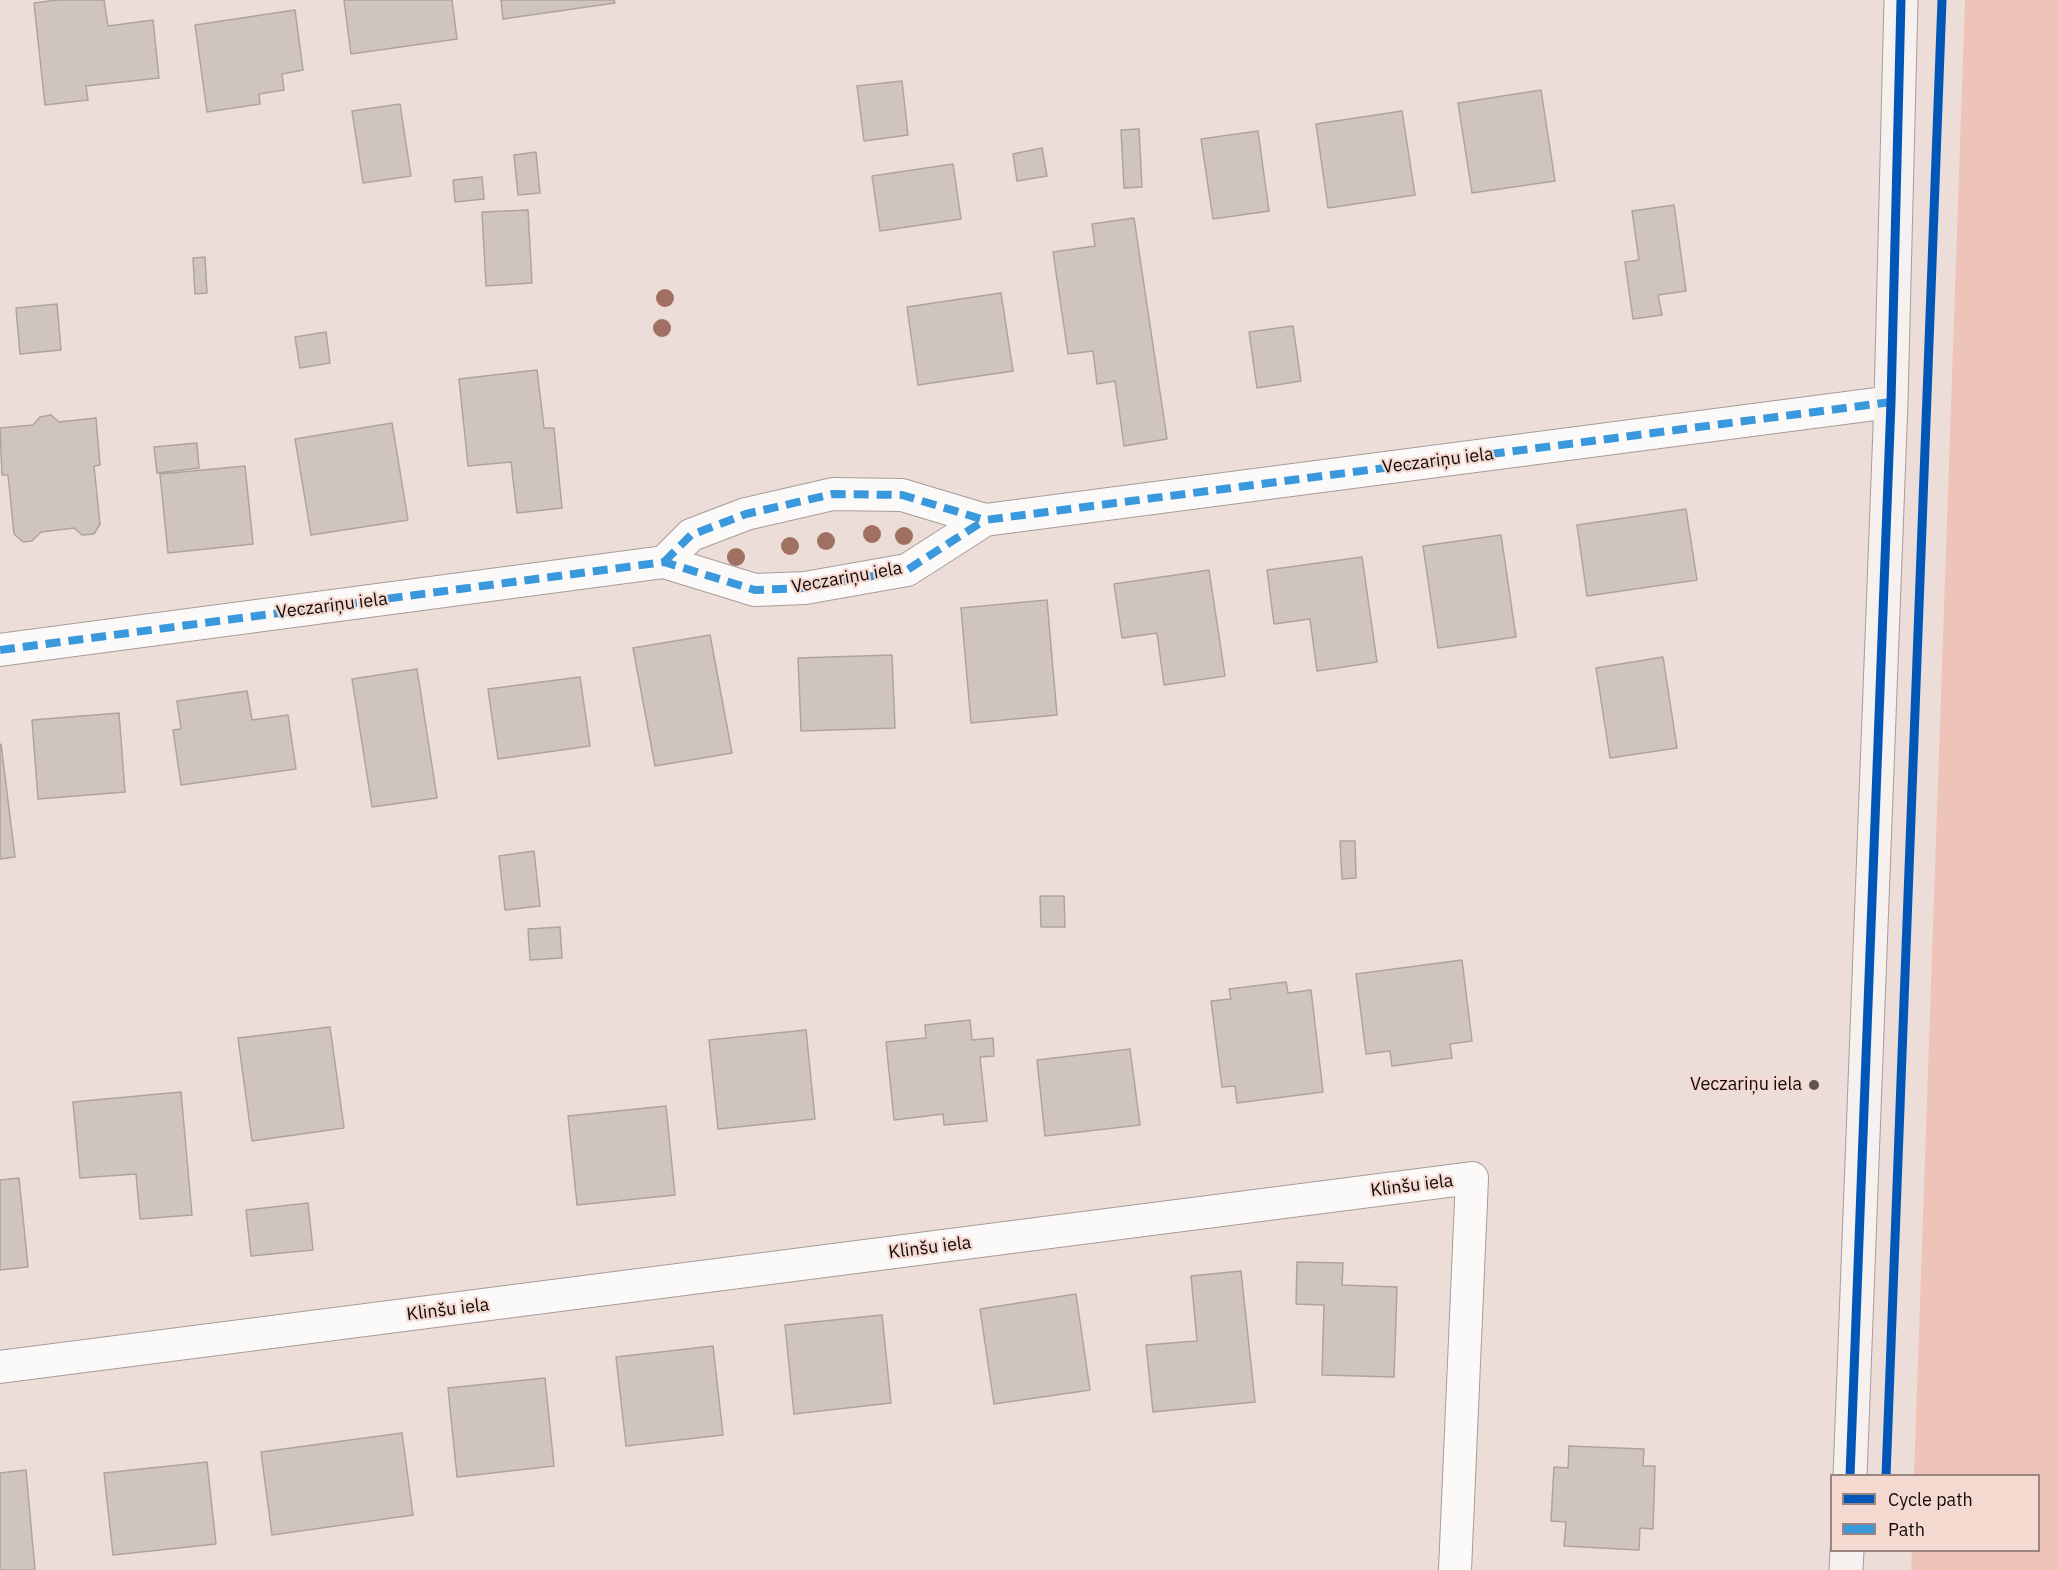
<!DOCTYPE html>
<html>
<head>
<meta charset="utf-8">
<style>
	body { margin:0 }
	#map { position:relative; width:2058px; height:1570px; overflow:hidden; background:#ecddd9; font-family:"IBM Plex Sans",sans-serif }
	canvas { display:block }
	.legend { position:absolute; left:1830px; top:1474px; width:210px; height:78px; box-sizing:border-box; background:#f4d9d1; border:2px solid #9a8680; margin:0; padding:8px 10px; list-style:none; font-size:18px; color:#120907 }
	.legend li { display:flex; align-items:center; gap:12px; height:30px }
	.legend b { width:30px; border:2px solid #9a8680 }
</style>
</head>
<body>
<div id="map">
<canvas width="2058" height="1570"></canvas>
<ul class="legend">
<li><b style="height:8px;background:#0057b8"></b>Cycle path</li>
<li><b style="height:8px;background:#3a99dd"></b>Path</li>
</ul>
</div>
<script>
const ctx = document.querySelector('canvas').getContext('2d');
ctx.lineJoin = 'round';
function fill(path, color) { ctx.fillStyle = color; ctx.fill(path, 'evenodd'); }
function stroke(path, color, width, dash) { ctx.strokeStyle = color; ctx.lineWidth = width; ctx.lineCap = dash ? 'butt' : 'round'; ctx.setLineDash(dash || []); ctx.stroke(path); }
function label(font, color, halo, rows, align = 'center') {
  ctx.font = font + ' "IBM Plex Sans",sans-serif'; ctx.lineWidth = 4.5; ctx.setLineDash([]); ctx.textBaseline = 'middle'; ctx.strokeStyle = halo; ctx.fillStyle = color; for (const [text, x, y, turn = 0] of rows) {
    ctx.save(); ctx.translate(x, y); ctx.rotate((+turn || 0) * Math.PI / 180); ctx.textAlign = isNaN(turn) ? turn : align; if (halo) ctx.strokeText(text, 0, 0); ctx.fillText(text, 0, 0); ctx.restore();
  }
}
fill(new Path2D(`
	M1965,0H2058V1570H1911L1912,1551L2038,1550V1476L1914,1475Z`), '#eec4b8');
const building = new Path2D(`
	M57,0H104L108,26L153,20L159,78L86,86L88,100L45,105L34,3Z
	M344,0H452L457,39L351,54Z
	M501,0H614L615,3L503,19Z
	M295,10L303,70L282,74L284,90L259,94L260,104L207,112L195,25Z
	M902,81L908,135L864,141L857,86Z
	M1541,90L1555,181L1472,193L1458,103Z
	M400,104L411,176L363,183L352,111Z
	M1402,111L1415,195L1328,208L1316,124Z
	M1139,129L1142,187L1124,188L1121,130Z
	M1258,131L1269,211L1213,219L1201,139Z
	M1042,148L1047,176L1017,181L1013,154Z
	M536,152L540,193L518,195L514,155Z
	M953,164L961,219L880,231L872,176Z
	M482,177L484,199L455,202L453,180Z
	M1674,205L1686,291L1658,295L1662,315L1633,319L1625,262L1639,260L1632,211Z
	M528,210L532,283L486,286L482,212Z
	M1134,218L1167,439L1124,446L1115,381L1097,384L1093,351L1068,354L1053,252L1095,246L1092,224Z
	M205,257L207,293L195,294L193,258Z
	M1001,293L1013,371L918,385L907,307Z
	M57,304L61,350L20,354L16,308Z
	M1293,326L1301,381L1257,388L1249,332Z
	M326,332L330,363L300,368L295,337Z
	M537,370L544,428H554L562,508L517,513L511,462L468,466L459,379Z
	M51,415L59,422L96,418L100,465L94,466L100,524L94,534L82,535L74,528L41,532L32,541L23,542L14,534L8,475H2L0,428L33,425L40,417Z
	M392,423L408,520L311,535L295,439Z
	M197,443L199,468L157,473L154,447Z
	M245,466L253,544L168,553L160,474Z
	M1686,509L1697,580L1587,596L1577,525Z
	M1501,535L1516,637L1438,648L1423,546Z
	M1362,557L1377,662L1317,671L1310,619L1274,624L1267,570Z
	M1209,570L1225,676L1164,685L1157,633L1122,638L1114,584Z
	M1047,600L1057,715L971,723L961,608Z
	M710,635L732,753L655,766L633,648Z
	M892,655L895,728L801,731L798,658Z
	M1663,657L1677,748L1610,758L1596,668Z
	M417,669L437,798L372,807L352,679Z
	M580,677L590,746L498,759L488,689Z
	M247,691L252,720L288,715L296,769L181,785L173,730L181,729L177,701Z
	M119,713L125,792L38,799L32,720Z
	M1,744L15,857L0,859V745Z
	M1340,841H1355L1356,878L1342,879Z
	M534,851L540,906L505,910L499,856Z
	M1040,896H1064L1065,927H1041Z
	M560,927L562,958L530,960L528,929Z
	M1462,960L1472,1041L1450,1044L1452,1058L1392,1066L1390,1051L1366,1054L1356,974Z
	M1286,982L1288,993L1311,990L1323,1092L1237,1103L1235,1086L1222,1087L1211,1001L1231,999L1229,989Z
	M970,1020L972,1040L993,1038L994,1056L980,1057L987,1121L944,1125L943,1114L894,1120L886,1042L926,1038L925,1025Z
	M330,1027L344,1128L252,1141L238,1038Z
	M806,1030L815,1119L718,1129L709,1040Z
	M1130,1049L1140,1125L1045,1136L1037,1060Z
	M181,1092L192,1215L140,1219L136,1174L80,1178L73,1102Z
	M666,1106L675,1195L577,1205L568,1116Z
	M19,1178L28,1267L0,1270V1180Z
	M308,1203L313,1250L251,1256L246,1210Z
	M1297,1262L1343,1263L1342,1285L1397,1287L1394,1377L1322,1375L1324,1305L1296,1304Z
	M1241,1271L1255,1402L1153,1412L1146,1345L1197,1341L1191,1276Z
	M1076,1294L1090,1390L994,1404L980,1309Z
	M882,1315L891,1403L794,1414L785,1325Z
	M713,1346L723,1435L626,1446L616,1357Z
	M545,1378L554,1466L457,1477L448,1388Z
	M402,1433L413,1515L272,1535L261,1452Z
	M1569,1446L1644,1449L1643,1466H1655L1653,1529L1640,1528L1639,1550L1564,1546L1566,1522L1551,1521L1554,1467L1568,1468Z
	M207,1462L216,1544L113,1555L104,1473Z
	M26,1470L35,1570H0V1473Z`);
fill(building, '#d0c4c1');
stroke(building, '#aea3a0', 1.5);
const minor = new Path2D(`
	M664,562L691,535L746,514L833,494L902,495L985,520L1891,402
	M0,650L664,562L755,590L805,588L907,570L985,520
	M0,1367L1472,1178L1455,1570`);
const secondary = new Path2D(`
	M1850,1476L1891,402L1901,0
	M1846,1570L1847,1550`);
stroke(minor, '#a79c98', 34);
stroke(secondary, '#a79c98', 35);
stroke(minor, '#fcfaf9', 32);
stroke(secondary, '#f6f0ee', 33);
stroke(new Path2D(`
	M664,562L691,535L746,514L833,494L902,495L985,520L1891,402
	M0,650L664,562L755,590L805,588L907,570L985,520`), '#3a99dd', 8, [15, 8]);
stroke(new Path2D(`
	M1850,1476L1891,402L1901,0
	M1886,1476L1942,0`), '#0057b8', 9);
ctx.fillStyle = '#a07062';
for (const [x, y] of [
	[665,298],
	[662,328],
	[872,534],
	[904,536],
	[826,541],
	[790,546],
	[736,557]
]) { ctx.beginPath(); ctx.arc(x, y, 9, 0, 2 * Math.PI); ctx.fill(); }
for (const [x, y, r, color] of [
	[1814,1085,6,"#5e5350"]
]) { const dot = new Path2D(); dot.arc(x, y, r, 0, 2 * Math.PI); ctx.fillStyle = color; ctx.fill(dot); stroke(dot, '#f4d9d1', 2); }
label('18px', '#120907', '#f4d9d1', [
	["Veczariņu iela",1438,461,-7],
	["Veczariņu iela",847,578,-10],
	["Veczariņu iela",332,606,-7],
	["Klinšu iela",1412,1186,-7],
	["Klinšu iela",930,1248,-7],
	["Klinšu iela",448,1310,-7]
]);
label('18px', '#120907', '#f4d9d1', [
	["Veczariņu iela",1802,1085]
], 'right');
</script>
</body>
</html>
